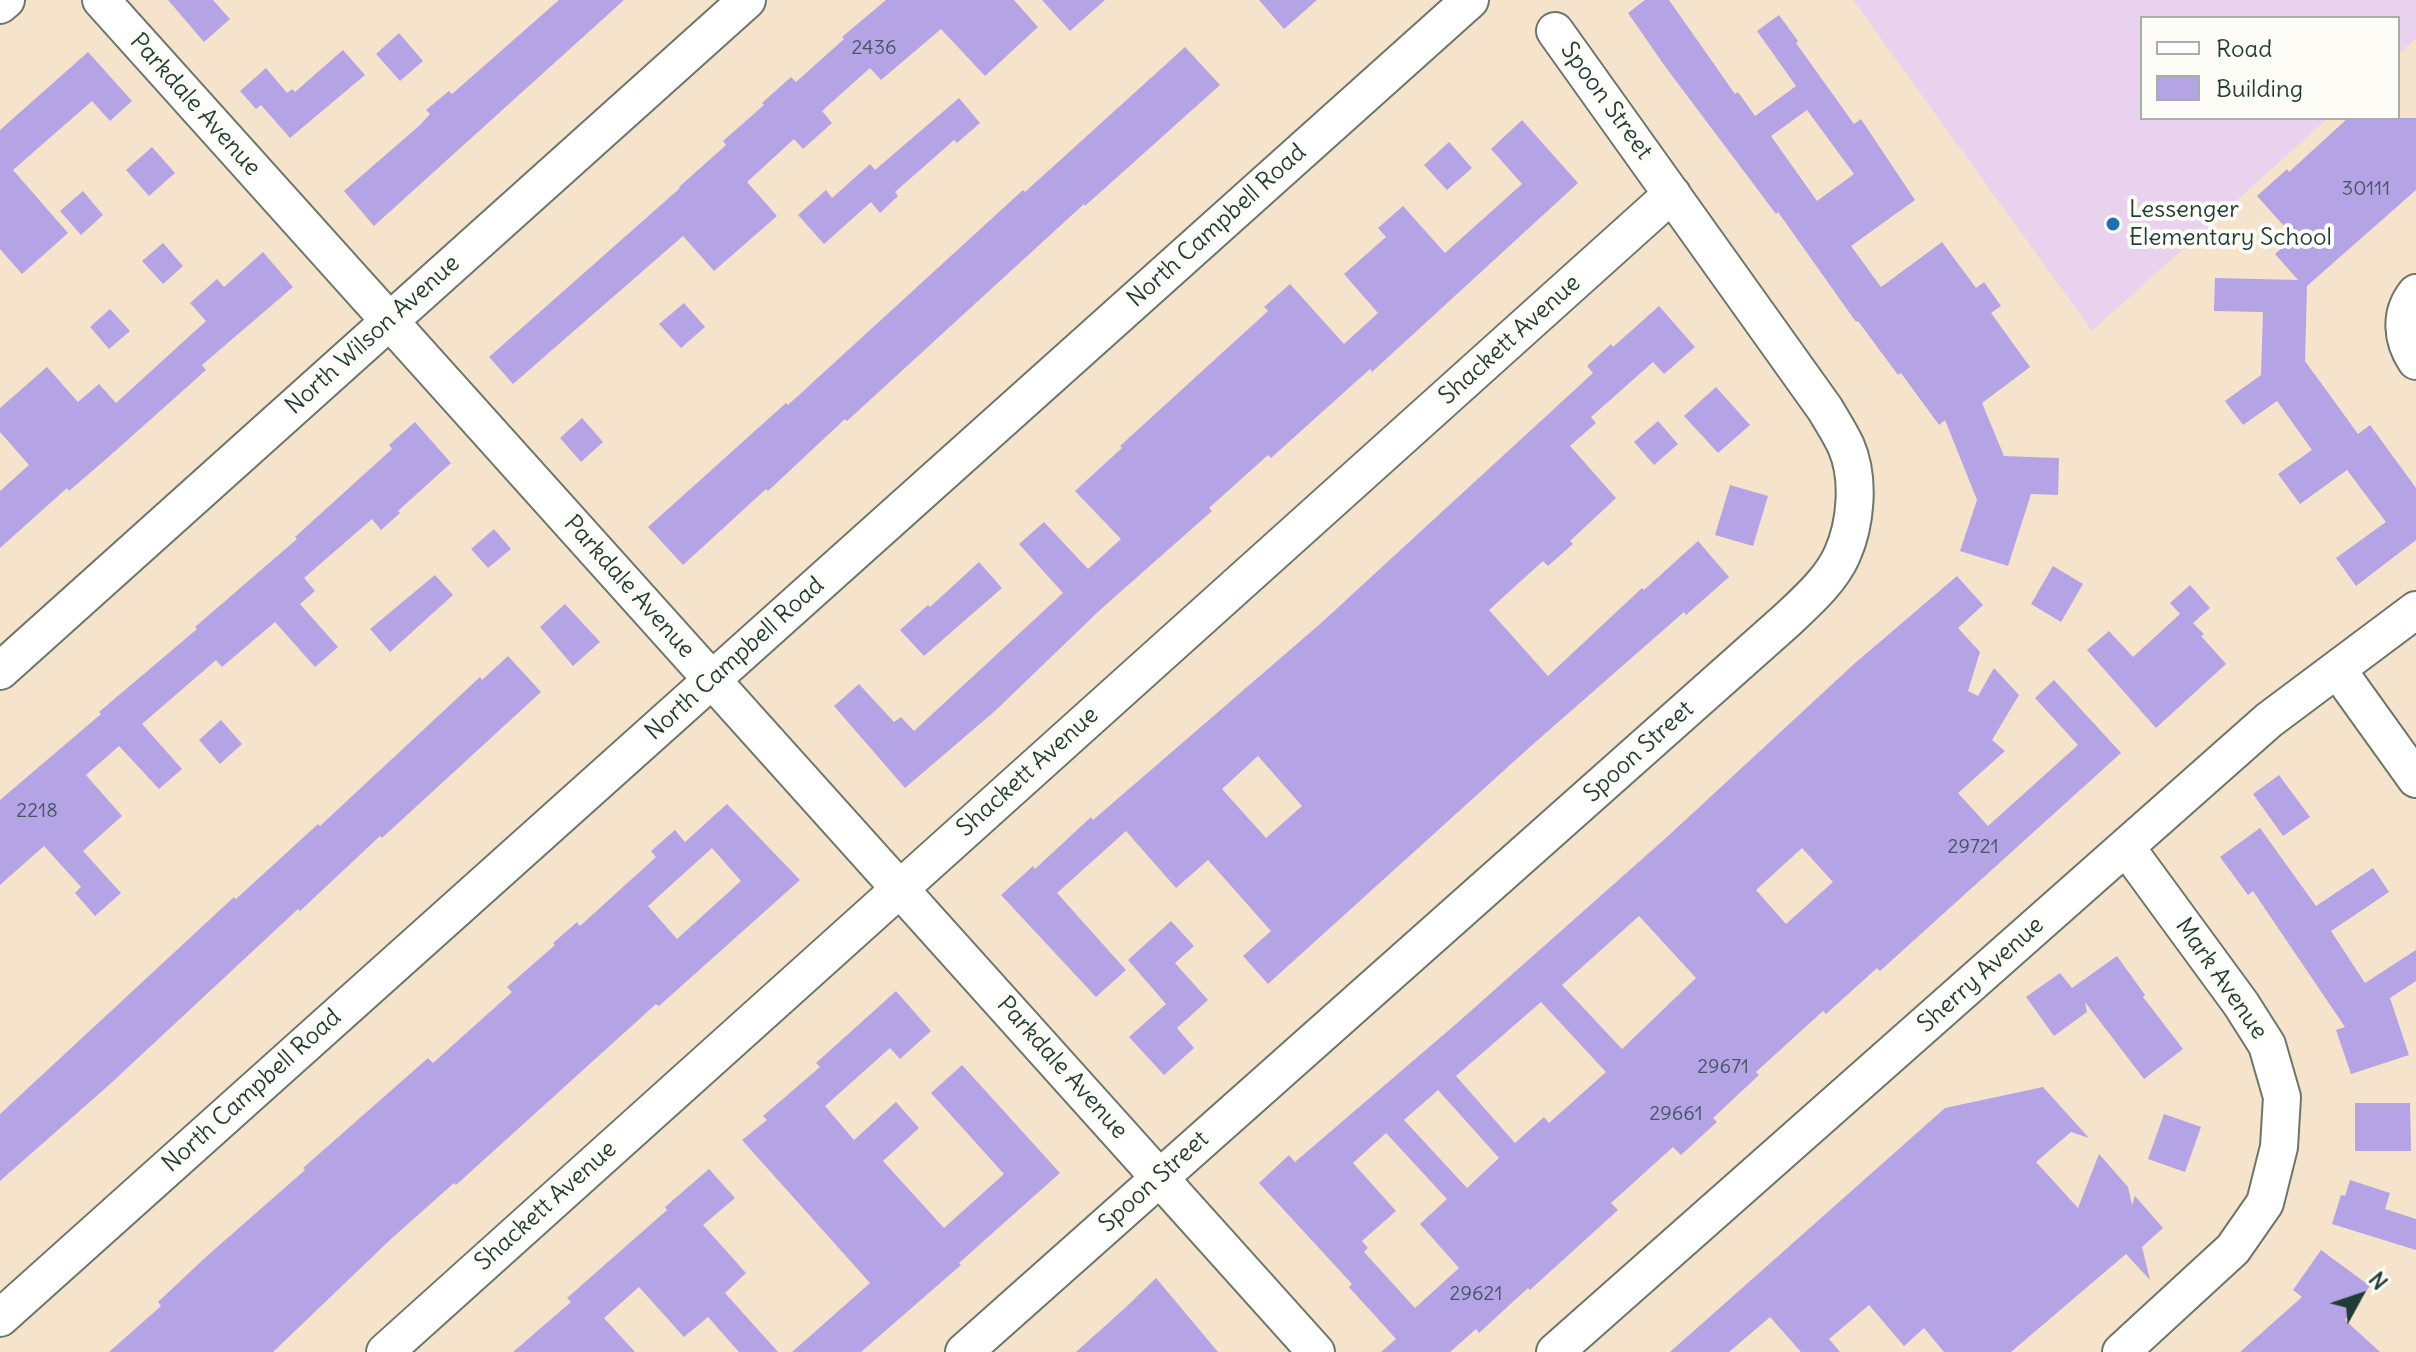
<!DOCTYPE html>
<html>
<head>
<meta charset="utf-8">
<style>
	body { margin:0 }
	#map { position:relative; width:2416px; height:1352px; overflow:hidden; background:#f6e3cb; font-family:Delius,sans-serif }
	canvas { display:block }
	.legend { position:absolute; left:2140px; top:16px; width:260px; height:104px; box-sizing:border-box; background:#fdfcf7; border:2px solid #a4b0a9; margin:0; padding:10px 14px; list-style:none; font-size:24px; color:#1f3d34 }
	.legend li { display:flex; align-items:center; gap:16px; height:40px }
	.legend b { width:40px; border:2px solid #a4b0a9 }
	.north { position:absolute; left:2320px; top:1256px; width:80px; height:80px; -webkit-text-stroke:6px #fdfcf7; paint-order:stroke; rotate:50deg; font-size:22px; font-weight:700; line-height:32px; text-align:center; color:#1f3d34 }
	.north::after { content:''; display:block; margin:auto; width:28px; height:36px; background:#1f3d34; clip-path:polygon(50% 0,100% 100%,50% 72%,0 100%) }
</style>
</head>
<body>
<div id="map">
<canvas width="2416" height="1352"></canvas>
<ul class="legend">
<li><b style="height:10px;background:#fff"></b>Road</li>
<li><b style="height:22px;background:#b4a4e5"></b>Building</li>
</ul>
<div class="north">N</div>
</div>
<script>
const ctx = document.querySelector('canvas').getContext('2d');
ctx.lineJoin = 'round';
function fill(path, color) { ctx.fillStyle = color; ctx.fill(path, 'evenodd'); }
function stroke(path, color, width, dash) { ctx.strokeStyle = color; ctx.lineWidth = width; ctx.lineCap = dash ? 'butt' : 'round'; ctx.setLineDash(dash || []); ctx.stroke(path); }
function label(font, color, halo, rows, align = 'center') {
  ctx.font = font + ' Delius,sans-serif'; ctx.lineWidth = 8; ctx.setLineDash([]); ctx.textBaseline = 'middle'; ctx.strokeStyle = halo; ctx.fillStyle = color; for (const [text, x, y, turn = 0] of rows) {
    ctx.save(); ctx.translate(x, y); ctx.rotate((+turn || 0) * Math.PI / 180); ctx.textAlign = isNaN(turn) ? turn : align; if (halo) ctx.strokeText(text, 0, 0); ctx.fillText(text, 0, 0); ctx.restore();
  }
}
fill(new Path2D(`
	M1853,0H2416V38L2398,55V18H2142V118H2328L2092,331Z`), '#e9d2ed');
fill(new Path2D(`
	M168,0H213L230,19L204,42Z
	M559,0H624L374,226L344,191L420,125L430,114L426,110L449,91L452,94Z
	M886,0H1014L1038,27L985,76L941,29L881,80L870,68L822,111L832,123L803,149L794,139L747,182L777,216L714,271L683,236L513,384L489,357L680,188L679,187L726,145L723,141L764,105L762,103L791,77L796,82L844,39L842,37Z
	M1042,0H1105L1070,31Z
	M1259,0H1317L1284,29Z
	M1645,0H1669L1735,94L1738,92L1755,116L1796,86L1757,31L1779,15L1798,41L1796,43L1854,124L1861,119L1915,200L1851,246L1881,287L1942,242L1976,288L1984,282L2001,306L1991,313L2030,367L1982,403L2004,456L2059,458L2058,495L2031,494L2008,566L1960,551L1977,500L1945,420L1939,425L1901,373L1898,375L1858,321L1856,322L1778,212L1776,214L1664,65L1628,13ZM1807,110L1854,174L1817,201L1771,136Z
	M399,33L423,61L400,81L376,54Z
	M1185,47L1220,85L1085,206L1084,204L847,421L845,419L768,491L766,489L683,565L648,527L786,403L788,405L1023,190L1025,192Z
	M343,50L365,75L290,138L261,105L256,109L240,91L266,68L287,93L292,89L295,92Z
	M88,52L132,101L110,121L92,101L13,170L68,233L22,274L0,249V130Z
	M959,98L980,123L957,143L954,140L895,192L898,196L880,213L871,202L824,244L798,215L826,190L832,198L870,164L875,170Z
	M2348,118H2416V190L2307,286L2305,361L2358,434L2370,425L2416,488V540L2356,586L2336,558L2386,522L2347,470L2300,504L2278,474L2312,450L2277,401L2243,425L2225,401L2261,375L2263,312L2214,311L2215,278L2298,280L2275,254L2294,237L2257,196L2287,169L2289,172Z
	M1522,120L1578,183L1372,372L1370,369L1271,458L1268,455L1209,508L1212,511L1101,609L995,711L905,788L834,706L859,684L894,722L901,717L914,731L1063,593L1019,544L1044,522L1088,569L1121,539L1075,491L1122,448L1120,446L1268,311L1264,307L1290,284L1344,344L1378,313L1344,274L1386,237L1378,228L1403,206L1445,253L1522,184L1491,149Z
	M1449,142L1472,168L1447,190L1424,165Z
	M152,147L175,173L149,196L126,170Z
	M83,191L103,215L81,235L60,211Z
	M163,243L183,266L163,284L142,261Z
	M263,252L293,287L202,365L206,370L113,453L69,491L67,488L0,548V491L29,465L0,432V408L47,367L78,402L99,384L116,403L206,321L190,303L217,279L224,287Z
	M684,303L705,327L681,348L659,324Z
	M1659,306L1695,347L1664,374L1653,362L1591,417L1596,423L1570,446L1616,498L1570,541L1573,544L1548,566L1543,561L1489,610L1548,676L1642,588L1644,590L1698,541L1729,577L1686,615L1684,612L1531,746L1268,984L1243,956L1271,931L1208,860L1176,888L1126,831L1057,893L1126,970L1096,997L1001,895L1033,866L1035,869L1091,817L1093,820L1320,624L1593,373L1587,366L1611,344L1613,347ZM1258,756L1302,806L1266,838L1222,789Z
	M110,309L130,331L109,349L90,327Z
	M1716,387L1750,425L1718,453L1684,416Z
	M582,418L603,442L581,462L560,438Z
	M1658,421L1678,444L1654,465L1634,442Z
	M415,422L451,463L398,511L400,513L381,530L372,519L304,578L315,591L300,604L338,647L315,667L275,622L222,667L216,660L142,724L182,769L159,789L119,746L86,775L122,816L83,851L121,893L95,916L75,893L81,887L44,846L0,885V800L101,714L99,712L197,629L195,627L297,539L295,537L392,449L389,445Z
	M1730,485L1768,496L1753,546L1715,535Z
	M494,529L511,549L488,568L471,549Z
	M979,562L1002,588L924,656L900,630L928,605L930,607Z
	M2053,566L2083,584L2061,622L2031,604Z
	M435,575L453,595L390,652L370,629Z
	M1957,576L1983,605L1958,628L1980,652L1968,691L1978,696L1994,668L2019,695L1992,740L2005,751L1958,793L1988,826L2078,745L2035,698L2054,680L2121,753L1880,971L1877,968L1826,1014L1823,1011L1756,1072L1759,1075L1713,1118L1717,1122L1681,1155L1673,1147L1611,1203L1618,1210L1530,1290L1528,1288L1479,1333L1476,1329L1450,1352H1381L1396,1339L1349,1287L1352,1284L1259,1183L1289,1155L1295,1162L1456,1024L1667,837L1854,664ZM1802,848L1833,882L1786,924L1756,890ZM1639,916L1696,978L1622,1049L1562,985ZM1541,1002L1606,1072L1549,1123L1544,1117L1515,1143L1456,1076ZM1438,1090L1499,1158L1467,1188L1404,1120ZM1386,1133L1447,1199L1420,1224L1459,1268L1415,1308L1364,1252L1368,1248L1362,1241L1396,1211L1353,1163Z
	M2190,585L2210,608L2193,623L2204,634L2201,636L2226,664L2156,728L2087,650L2109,631L2133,657L2180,614L2170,603Z
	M565,604L600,642L573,666L540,627Z
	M508,656L541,692L382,838L380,836L300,911L298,909L109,1085L0,1181V1114L234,897L236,899L318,824L320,826L480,677L482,680Z
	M221,720L242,744L220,764L199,740Z
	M2279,775L2310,817L2283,836L2253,794Z
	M727,804L800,880L659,1006L656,1004L456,1185L454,1183L391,1239L273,1352H109L161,1306L158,1302L207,1256L305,1170L303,1168L428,1058L433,1063L512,992L507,987L555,945L553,943L577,922L580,926L656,857L651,851L675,830L685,842ZM712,848L741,881L677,939L648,906Z
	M2260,828L2316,906L2373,868L2389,892L2331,931L2365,983L2416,950V981L2390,998L2409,1055L2351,1074L2336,1030L2345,1027L2253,891L2248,895L2220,857Z
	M1171,921L1194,946L1175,963L1208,1000L1177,1028L1194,1048L1164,1075L1129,1037L1166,1004L1128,960Z
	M2117,956L2145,995L2143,997L2183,1049L2144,1079L2085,1002L2087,1012L2054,1036L2026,997L2060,973L2072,988Z
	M896,991L931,1031L900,1059L890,1048L825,1106L854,1140L896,1102L919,1128L883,1161L944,1228L1004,1174L931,1093L962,1065L1060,1173L959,1263L961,1265L861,1352H792L870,1283L742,1140L767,1120L763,1116L820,1067L816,1063Z
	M2043,1087L2089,1138L2071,1132L2036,1162L2078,1208L2099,1154L2128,1187L2132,1205L2135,1196L2163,1228L2142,1247L2150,1280L2126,1254L2011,1352H1944L1924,1328L1904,1346L1869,1305L1829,1339L1840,1352H1801L1770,1317L1729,1352H1670L1945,1108Z
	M2355,1103H2410L2411,1151H2355Z
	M2164,1114L2201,1127L2185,1172L2148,1159Z
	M709,1169L735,1198L703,1225L746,1273L725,1293L778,1352H739L708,1317L684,1337L639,1287L604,1318L635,1352H513L571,1302L567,1298L667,1210L665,1207Z
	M2350,1180L2390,1193L2385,1209L2416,1219V1250L2332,1224L2341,1195L2345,1196Z
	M2321,1250L2370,1286L2345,1320L2380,1352H2240L2302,1297L2293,1290Z
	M1156,1278L1218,1352H1076L1125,1308Z`), '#b4a4e5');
const minor = new Path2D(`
	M101,0L1316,1352
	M0,5L6,0
	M2416,293C2399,314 2402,340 2416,361
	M2337,669L2416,779
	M0,671L747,0
	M0,1318L1470,0
	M385,1352L1672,194
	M964,1352L1787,620C1807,601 1831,580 1842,555C1856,524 1860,478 1846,446C1840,433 1832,421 1825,409L1555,31
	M1555,1352L2269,720L2416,610
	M2121,1352L2233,1249L2265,1203L2279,1147L2282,1097L2267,1045L2241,1004L2126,847`);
stroke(minor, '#6a7769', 40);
stroke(minor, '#fff', 36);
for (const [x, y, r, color] of [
	[2113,224,8,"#1f6fb2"]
]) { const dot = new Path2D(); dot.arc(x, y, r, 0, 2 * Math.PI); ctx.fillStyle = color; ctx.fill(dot); stroke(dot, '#fdfcf7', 3); }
label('20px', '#445760', null, [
	["2436",874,48],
	["30111",2366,189],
	["2218",37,811],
	["29721",1973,847],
	["29671",1723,1067],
	["29661",1676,1114],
	["29621",1476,1294]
]);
label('24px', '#1f3d34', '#fdfcf7', [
	["Spoon Street",1606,101,54],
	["Parkdale Avenue",195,105,48],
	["North Campbell Road",1217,226,-42],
	["North Wilson Avenue",373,335,-42],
	["Shackett Avenue",1510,340,-42],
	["Parkdale Avenue",629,587,48],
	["North Campbell Road",735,659,-42],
	["Spoon Street",1639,752,-42],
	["Shackett Avenue",1028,772,-42],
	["Sherry Avenue",1981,975,-42],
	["Mark Avenue",2221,979,55],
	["Parkdale Avenue",1062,1068,48],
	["North Campbell Road",252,1091,-42],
	["Spoon Street",1154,1182,-42],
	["Shackett Avenue",546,1206,-42]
]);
label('24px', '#1f3d34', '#fdfcf7', [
	["Lessenger",2129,210],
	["Elementary School",2129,238]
], 'left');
</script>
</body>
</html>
